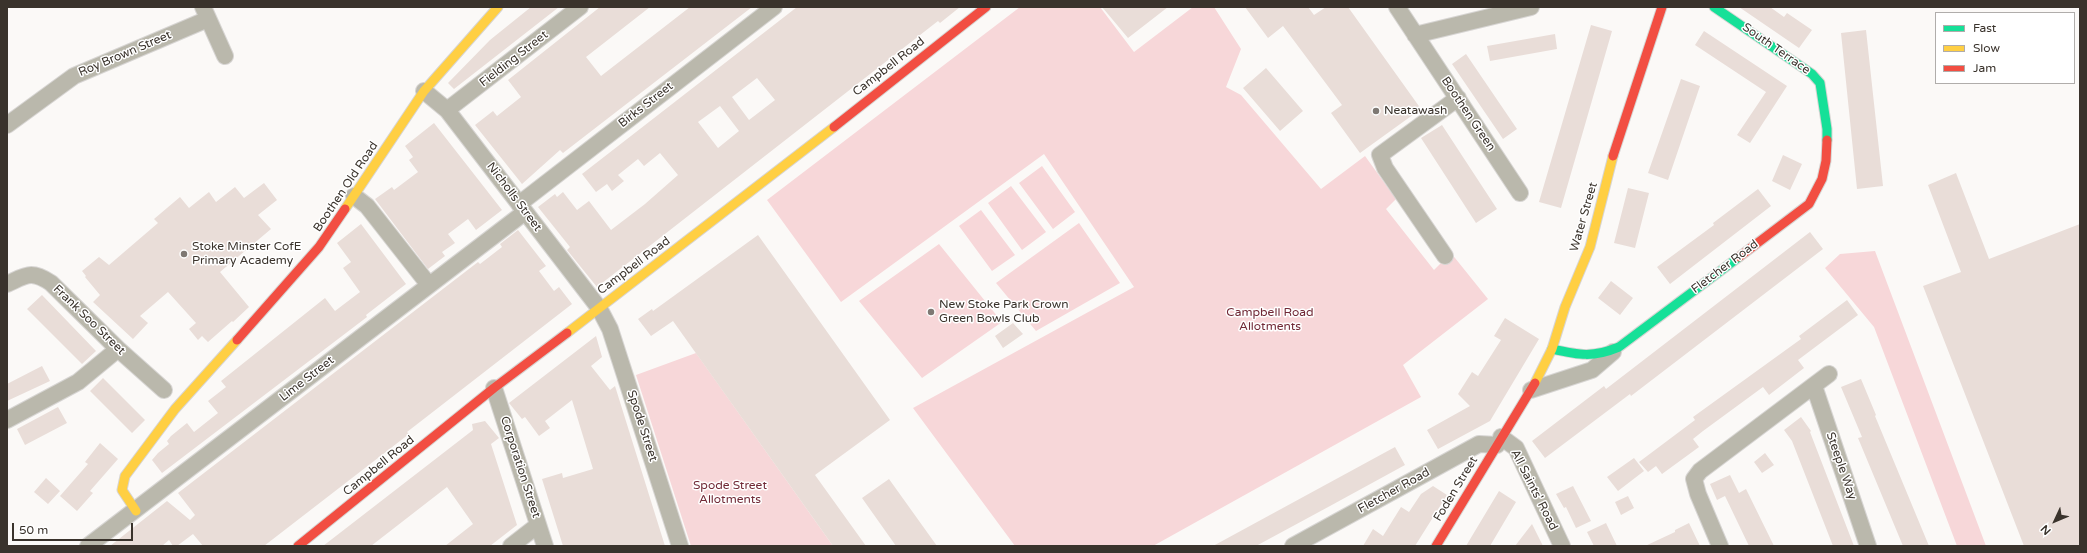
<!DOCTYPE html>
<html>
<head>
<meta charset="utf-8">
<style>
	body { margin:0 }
	#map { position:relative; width:2087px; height:553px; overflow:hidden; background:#fbf9f7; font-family:"Varela Round",sans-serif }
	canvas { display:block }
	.frame { position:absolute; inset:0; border:8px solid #3a332c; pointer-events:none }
	.legend { position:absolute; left:1935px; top:12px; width:140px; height:72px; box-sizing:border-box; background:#fff; border:1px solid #b0adab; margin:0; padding:5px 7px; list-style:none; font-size:12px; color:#3a332c }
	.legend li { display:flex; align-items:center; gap:8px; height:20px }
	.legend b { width:20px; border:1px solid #b0adab }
	.north { position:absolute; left:2035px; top:501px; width:40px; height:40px; -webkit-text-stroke:3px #fff; paint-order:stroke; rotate:226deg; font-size:11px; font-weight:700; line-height:16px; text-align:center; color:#3a332c }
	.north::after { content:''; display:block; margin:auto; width:14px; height:18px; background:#3a332c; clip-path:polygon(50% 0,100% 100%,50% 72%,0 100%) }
	.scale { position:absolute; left:12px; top:523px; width:121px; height:18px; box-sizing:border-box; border:2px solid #3a332c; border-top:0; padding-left:5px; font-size:12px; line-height:14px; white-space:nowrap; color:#3a332c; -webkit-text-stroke:3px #fff; paint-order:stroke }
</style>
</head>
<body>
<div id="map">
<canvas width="2087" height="553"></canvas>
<div class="frame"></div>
<ul class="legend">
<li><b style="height:5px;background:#16e098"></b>Fast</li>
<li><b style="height:5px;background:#ffcf43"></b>Slow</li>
<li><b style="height:5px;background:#f24e42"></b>Jam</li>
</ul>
<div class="north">N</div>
<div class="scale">50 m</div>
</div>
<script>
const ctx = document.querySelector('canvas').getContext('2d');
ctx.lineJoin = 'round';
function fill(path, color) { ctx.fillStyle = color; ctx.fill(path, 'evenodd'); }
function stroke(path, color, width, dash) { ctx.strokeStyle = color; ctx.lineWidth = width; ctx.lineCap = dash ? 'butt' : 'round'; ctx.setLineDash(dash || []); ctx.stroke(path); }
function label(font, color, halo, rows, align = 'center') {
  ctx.font = font + ' "Varela Round",sans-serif'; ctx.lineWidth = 3; ctx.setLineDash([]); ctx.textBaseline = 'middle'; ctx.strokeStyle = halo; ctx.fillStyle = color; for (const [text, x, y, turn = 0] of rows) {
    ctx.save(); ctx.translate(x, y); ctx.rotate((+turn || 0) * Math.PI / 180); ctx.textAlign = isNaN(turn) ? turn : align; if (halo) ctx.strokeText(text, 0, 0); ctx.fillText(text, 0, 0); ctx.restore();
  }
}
fill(new Path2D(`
	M1020,7H1100L1134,52L1193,7H1214L1241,49L1226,87L1241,95L1321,189L1365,156L1396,199L1386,209L1434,270L1451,253L1488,299L1403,365L1421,397L1153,546H1015L913,408L1134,287L1044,154L841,302L767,200Z
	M1042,166L1075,212L1053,229L1019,183Z
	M1011,186L1046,232L1022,250L988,203Z
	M981,210L1015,255L992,271L959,226Z
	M1079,223L1120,283L1036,331L996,283Z
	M939,244L1002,322L922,378L859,301Z
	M1875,251L1986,546H1957L1874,327L1825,268L1840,254Z
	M696,353L833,546H691L636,375Z`), '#f7d7d9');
fill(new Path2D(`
	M531,7H559L454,89L448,83L490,40Z
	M600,7H650L586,57L601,76L690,7H752L563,153L560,150L522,184L475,125L493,111L497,116L521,97L508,80Z
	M797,7H960L940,23L938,21L597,287L567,250L570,247L538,207L555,194L557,197L563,192L577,210L589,201L611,230L645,204L678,175L660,153L644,166L638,159L618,175L624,181L612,191L607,184L596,192L582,174ZM757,78L775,100L749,120L732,97ZM720,106L739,131L718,148L698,122Z
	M1102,7H1168L1128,38Z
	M1245,7H1308L1314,15L1326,7H1348L1421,109L1360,153L1331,113L1342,105L1283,26L1268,38Z
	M1739,7H1770L1784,17L1787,13L1812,30L1799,48Z
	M1591,25L1612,31L1561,208L1539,202Z
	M1866,30L1883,186L1857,189L1841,33Z
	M1704,31L1787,86L1750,143L1737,135L1766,92L1695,45Z
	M1555,34L1557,49L1490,61L1487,46Z
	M1466,54L1517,129L1503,139L1452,64Z
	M1266,68L1303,111L1280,131L1243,88Z
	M1681,79L1700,86L1668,180L1648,173Z
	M434,123L502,210L476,230L468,219L448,234L455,243L442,252L445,256L428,269L375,199L392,187L394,190L418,172L409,160L413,157L405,146Z
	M1442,125L1497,209L1476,223L1421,138Z
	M1783,155L1802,164L1790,190L1772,181Z
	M1956,173L1989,259L2080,224V546H2024L1923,286L1961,272L1928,185Z
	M264,183L277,200L258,215L271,229L220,272L249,307L233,322L232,321L208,342L202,336L198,340L189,329L196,323L168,292L140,316L148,323L133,339L93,302L100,295L85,277L86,276L82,271L99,257L109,265L158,223L154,219L180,197L189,208L209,192L216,202L235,187L244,198Z
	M1628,188L1649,193L1635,248L1614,243Z
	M1758,189L1771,206L1670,284L1657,267L1714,225L1713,223Z
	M361,224L406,284L366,315L367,317L162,473L152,460L158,453L169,444L167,441L171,436L187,423L194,432L218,413L208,401L226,387L221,381L325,298L335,311L360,292L343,268L351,262L337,243Z
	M518,230L546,266L539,271L554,291L559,287L572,304L407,432L409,434L264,546H203L193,534L177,546H173L169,540L162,546H110L167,501L190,520L195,515L178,493L478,262L480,264L502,247L500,244Z
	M1810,232L1823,249L1631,396L1630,394L1545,458L1532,441L1604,386L1606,389Z
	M758,235L890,420L815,475L866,546H833L673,321L651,336L638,319L652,309L653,311Z
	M1611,281L1633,298L1620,315L1598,298Z
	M42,295L96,351L82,364L27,309Z
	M1847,300L1858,315L1798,360L1804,368L1769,395L1763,387L1703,431L1693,439L1699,447L1662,474L1656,466L1648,472L1639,462L1695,420L1693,417L1801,339L1799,336Z
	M1505,318L1539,339L1490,421L1438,449L1427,430L1470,406L1458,394L1472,372L1478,376L1501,340L1494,336Z
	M1013,323L1023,334L1003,348L995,336Z
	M596,336L602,357L591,366L610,390L615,386L665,546H563L542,479L562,473L563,478L593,469L572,400L545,421L550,428L539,436L525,417L522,419L509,403Z
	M42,366L50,381L7,401V384Z
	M103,378L145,420L132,433L90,391Z
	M1861,379L1876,415L1875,416L1929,546H1903L1858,438L1862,437L1841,387Z
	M58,407L67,423L25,445L17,429Z
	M1801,417L1811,431L1810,432L1854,546H1833L1792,441L1784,430Z
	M485,421L499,438L491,444L517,525L490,546H445L473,524L447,487L371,546H323L473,430L472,424Z
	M100,443L118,459L90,491L93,493L77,511L60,496L88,464L85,462Z
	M1395,447L1405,465L1330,506L1256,546H1213Z
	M1765,453L1774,465L1762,473L1754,462Z
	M1634,458L1644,471L1618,491L1607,477Z
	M1730,475L1739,493L1746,489L1774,546H1749L1725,496L1717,500L1710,484Z
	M46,478L60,491L48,504L34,492Z
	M889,479L937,546H896L862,498Z
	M1433,486L1447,495L1415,546H1363L1373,529L1383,536L1401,507L1409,512L1421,494Z
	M1573,486L1591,521L1576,528L1566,507L1564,508L1556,494Z
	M1499,491L1516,502L1490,546H1466Z
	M1628,496L1634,508L1621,515L1615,502Z
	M1606,523L1617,546H1594L1587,532Z
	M1689,523L1700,546H1645L1675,532V530Z
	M1532,524L1543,546H1515Z`), '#e9ddd8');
const street = new Path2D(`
	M203,7L225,56
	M1397,7L1520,193
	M1415,35L1531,7
	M424,91L447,110L599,308L610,329L680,546
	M447,110L580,7
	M7,125L74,76L208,19
	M354,196L367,206L429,285
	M519,204L774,7
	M1445,256L1385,168L1380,155L1458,98
	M7,284C27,275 31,270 51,283L118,349L164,390
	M1814,386L1868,546
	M494,388L545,546
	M1531,390L1592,370L1613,352
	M7,420L78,382L118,349
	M1501,437L1516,448L1562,546
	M88,546L525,212
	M511,546L538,525
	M1293,546L1479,444L1497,445
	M1720,546L1698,494L1694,479L1700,471L1829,374`);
const fast = new Path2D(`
	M1714,7L1812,74L1820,83L1827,129V140
	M1552,349C1579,355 1593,358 1619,347L1739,257`);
const slow = new Path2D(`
	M345,209L424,91L498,7
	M567,333L834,127
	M1535,383L1552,349L1565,307L1590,247L1613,156
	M136,511L122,490L125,476L175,409L237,340`);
const jam = new Path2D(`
	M834,127L986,7
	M1613,156L1662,7
	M1739,257L1809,204L1822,179L1826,161L1827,140
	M237,340L319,247L345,209
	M298,546L494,388L567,333
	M1436,546L1535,383`);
stroke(street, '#d7d5d3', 18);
stroke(fast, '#d7d5d3', 11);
stroke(slow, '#d7d5d3', 11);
stroke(jam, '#d7d5d3', 11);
stroke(street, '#bab8ac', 16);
stroke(fast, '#16e098', 9);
stroke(slow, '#ffcf43', 9);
stroke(jam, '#f24e42', 9);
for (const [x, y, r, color] of [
	[1376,111,4,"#7e7873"],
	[184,254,4,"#7e7873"],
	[931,312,4,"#7e7873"]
]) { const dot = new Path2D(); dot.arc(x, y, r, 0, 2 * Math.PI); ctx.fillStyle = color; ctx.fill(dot); stroke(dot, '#fff', 1.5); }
label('12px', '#3a332c', '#fff', [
	["South Terrace",1776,49,35],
	["Roy Brown Street",125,54,-23],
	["Fielding Street",514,59,-38],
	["Campbell Road",889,67,-38],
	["Birks Street",646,105,-38],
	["Boothen Green",1468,114,56],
	["Boothen Old Road",346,187,-56],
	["Nicholls Street",514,197,53],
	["Water Street",1584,217,-74],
	["Campbell Road",634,266,-37],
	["Fletcher Road",1725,267,-37],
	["Frank Soo Street",89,320,44],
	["Lime Street",307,379,-38],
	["Spode Street",642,426,72],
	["Campbell Road",379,466,-39],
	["Steeple Way",1841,466,71],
	["Corporation Street",520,467,72],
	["Foden Street",1456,489,-59],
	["All Saints' Road",1534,490,63],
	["Fletcher Road",1394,491,-29]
]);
label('12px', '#3a332c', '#fff', [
	["Neatawash",1384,111],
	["Stoke Minster CofE",192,247],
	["Primary Academy",192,261],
	["New Stoke Park Crown",939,305],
	["Green Bowls Club",939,319]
], 'left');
label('12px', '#702835', '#fff', [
	["Campbell Road",1270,313],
	["Allotments",1270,327],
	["Spode Street",730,486],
	["Allotments",730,500]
]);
</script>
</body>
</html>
